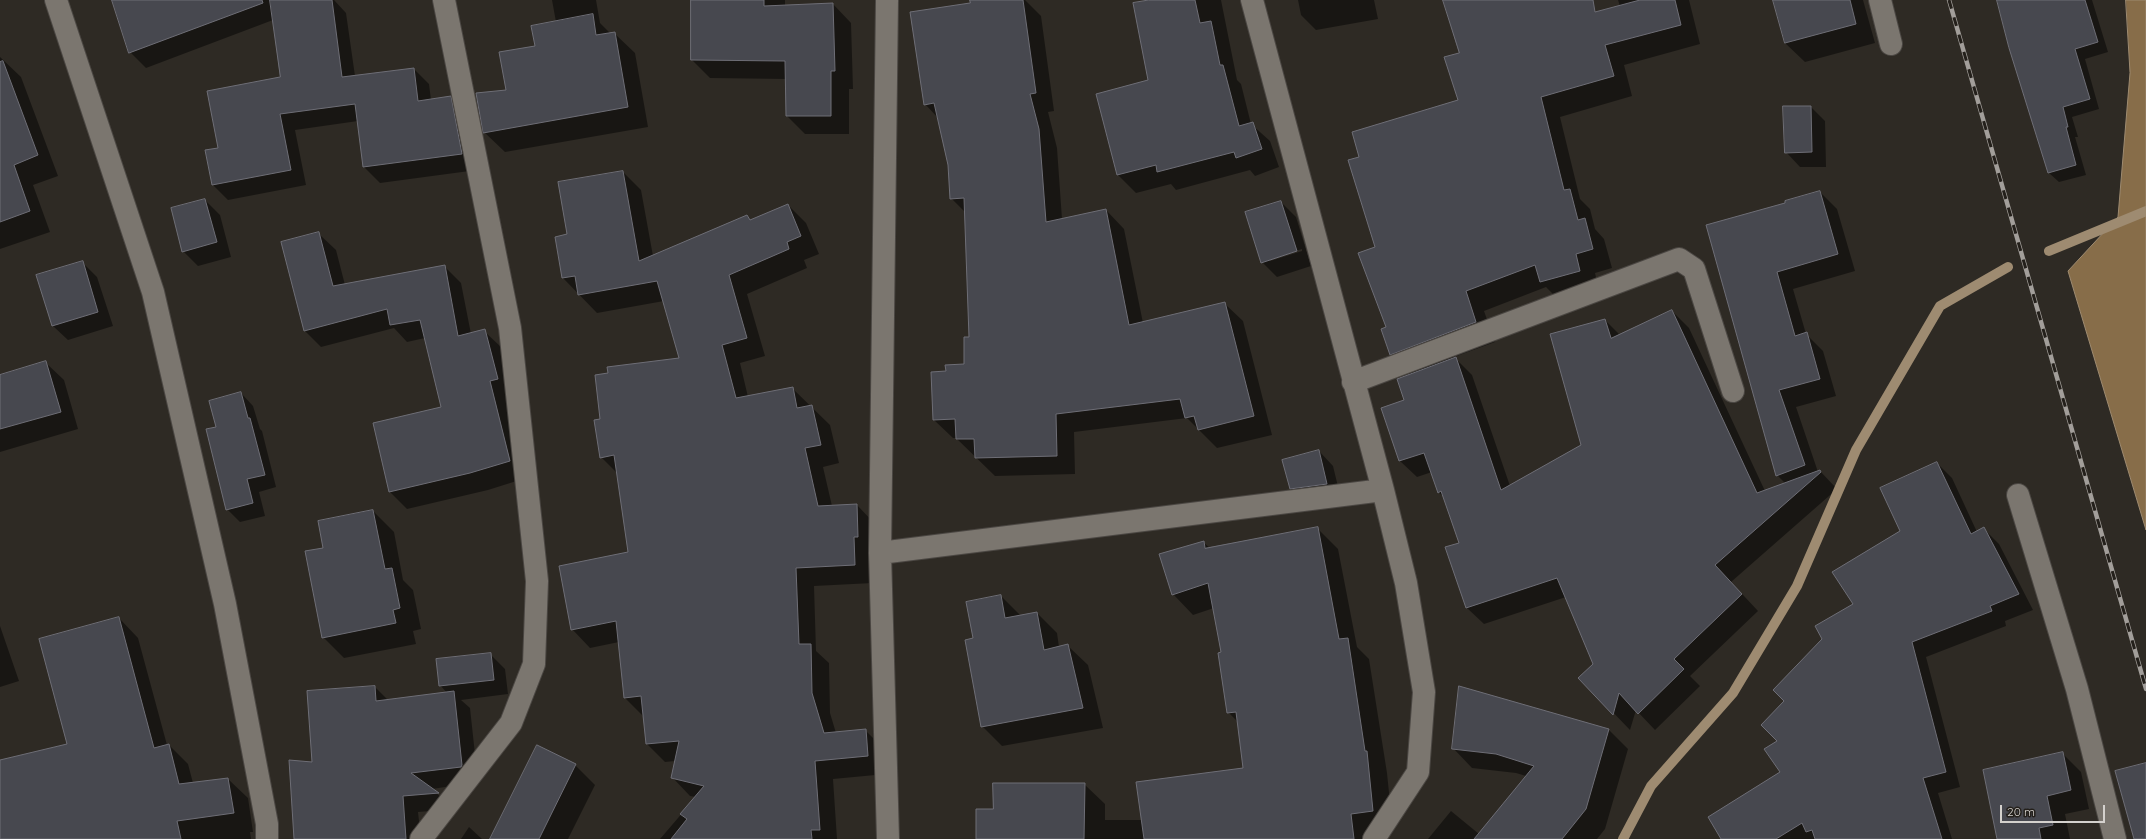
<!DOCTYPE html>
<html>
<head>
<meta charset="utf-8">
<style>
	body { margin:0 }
	#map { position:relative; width:2146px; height:839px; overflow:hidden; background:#2e2a24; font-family:Quicksand,sans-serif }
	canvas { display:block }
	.scale { position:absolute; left:2000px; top:805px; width:105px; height:18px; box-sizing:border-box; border:2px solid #d4d1cd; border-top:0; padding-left:5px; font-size:12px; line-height:14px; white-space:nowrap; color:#d4d1cd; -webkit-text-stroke:3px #24201b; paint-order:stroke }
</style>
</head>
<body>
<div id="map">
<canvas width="2146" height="839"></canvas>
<div class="scale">20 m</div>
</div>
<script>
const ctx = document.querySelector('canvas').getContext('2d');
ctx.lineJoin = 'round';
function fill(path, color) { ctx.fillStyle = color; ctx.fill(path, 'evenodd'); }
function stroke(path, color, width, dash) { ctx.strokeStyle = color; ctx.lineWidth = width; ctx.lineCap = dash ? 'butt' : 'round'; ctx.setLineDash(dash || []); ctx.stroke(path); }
const water = new Path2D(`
	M2126,0H2146V530L2068,271L2118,217L2130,73Z`);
fill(water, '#876d49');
stroke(water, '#9e8b71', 1);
fill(new Path2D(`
	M113,0H334L346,13L355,76L414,69L429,84L431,100L450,98L466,113L477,170L380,183L364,167L358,121L295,130L306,185L228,200L213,185L281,77L273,20L146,68L130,52Z
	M552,0H596L600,23L611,34L614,33L635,53L648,127L505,152L484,132L507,90L536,46L556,22Z
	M692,0H785V6L833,4L851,23L853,89H849V134H805L787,116L786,79L710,78L692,60Z
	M971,0H1025L1041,16L1054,111L1048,112L1057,148L1062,219L1106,210L1124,229L1143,323L1224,303L1243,321L1272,435L1217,448L1187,418L1074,432L1075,474L995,476L956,438H953L934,420L947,372L965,365L970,338L966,213L951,198L949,165L938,118L925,104L972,4Z
	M1145,0H1221L1237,80L1241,84L1251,124L1270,141L1279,167L1255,176L1250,170L1176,190L1171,184L1136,193L1118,175L1097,95L1149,81Z
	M1298,0H1374L1378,19L1316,30L1301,15Z
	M1444,0H1536L1547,35L1620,6L1618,0H1689L1700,44L1624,65L1632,96L1560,117L1580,199L1590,209L1595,229L1604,239L1612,268L1595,273L1599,290L1560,301L1546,287L1484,311L1495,342L1454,357L1472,375L1510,486L1582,445L1605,320L1620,335L1672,311L1689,328L1765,491L1786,484L1777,475L1707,226L1786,204L1820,192L1837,209L1855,271L1793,289L1806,334L1823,351L1836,396L1796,407L1818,472L1820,471L1837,489L1731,582L1758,611L1690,676L1700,686L1655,730L1636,710L1630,730L1580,678L1594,664L1566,597L1484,624L1467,608L1460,543L1444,497L1438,492L1432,472L1417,477L1400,461L1382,409L1406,400L1411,375L1390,354L1376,248L1361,157L1459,101L1460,53Z
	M1774,0H1863L1875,43L1805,62L1785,43Z
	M1998,0H2092L2108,52L2085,59L2099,109L2072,117L2078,137H2075L2086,175L2059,182L2049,173Z
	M0,57L21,77L58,176L33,185L50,232L0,249Z
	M1811,107L1825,121L1826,167H1800L1786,152Z
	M623,172L641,190L653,256L747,216L751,221L788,205L806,223L819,254L804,260L807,268L747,294L765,356L740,363L748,397L792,388L830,425L839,463L823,467L832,506L857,505L875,524L873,583L814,586L816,651L829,663L830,713L836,733L866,731L884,749L886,774L833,779L837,839H660L696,797L690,796L672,777L675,761L665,762L647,744L644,717L625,698L619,642L590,648L572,629L630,553L618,474L601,457V420L681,359L664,301L597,313L563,278L568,235Z
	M205,200L220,215L231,257L198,266L183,251Z
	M1281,202L1296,217L1311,266L1277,277L1262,262ZM1302,249V251L1270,261V259Z
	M319,234L336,250L345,285L444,266L461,283L471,334L484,331L501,347L514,396L506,398L526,478L488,490L407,509L390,492L442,408L425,338L407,342L394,328L321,347L304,330Z
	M82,262L97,277L113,326L68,340L53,326Z
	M46,363L64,380L78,429L0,452V375Z
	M241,393L253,406L260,429L262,431L276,487L259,492L265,516L240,522L227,509L217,427Z
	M1319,451L1333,466L1341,499L1305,503L1290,489Z
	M1937,463L1952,478L1977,532L1984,529L1999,544L2033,610L2005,621L2006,626L1926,657L1960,787L1938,793L1952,839H1721L1781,772L1778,741L1785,701L1823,639L1854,605L1902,531Z
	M373,511L394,532L403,580L413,590L421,629L413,631L416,644L344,658L323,637Z
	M1317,528L1338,549L1357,647L1369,659L1387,773L1393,832L1371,834V839H977L994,810L1084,784L1105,804V820H1142L1244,769L1238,722L1228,712L1222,653L1214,608L1193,615L1173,594L1203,542L1210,548Z
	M1001,596L1021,616L1037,613L1057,633L1059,647L1068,646L1088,665L1103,728L1002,746L982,726L974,639Z
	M119,618L138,638L167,745H169L188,764L193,783L228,779L248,798L253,832H250L251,839H0V761L68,744Z
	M0,626L19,681L0,687Z
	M490,654L505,669L508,694L461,700L470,708L478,782L432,789L454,809L418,812L421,839H295L313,763L375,687L388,700L447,693L440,685Z
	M1609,730L1628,749L1605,829L1597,839H1428L1451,811L1479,834L1526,776L1516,773L1472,768L1453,748Z
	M2062,753L2081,772L2089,809L2065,814L2070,839H1998Z
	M575,765L595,785L568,839H491Z
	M469,827L482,839H461Z`), '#0007');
stroke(new Path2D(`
	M2049,251L2146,211
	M1623,839L1651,786L1733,693L1797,586L1856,450L1940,306L2008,267`), '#9e8b71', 10);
const building = new Path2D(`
	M112,0H262L263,3L129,53Z
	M270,0H332L342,77L414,68L418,101L451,96L462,154L363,167L355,104L280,114L291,170L212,185L205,150L218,148L207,91L280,77Z
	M691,0H764V6L833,3L835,71H831V116H786L785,61L691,60Z
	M970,0H1023L1036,93L1030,94L1039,129L1046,222L1106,209L1129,325L1225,302L1254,416L1198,430L1194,416L1185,418L1180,399L1056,414L1057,456L975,458L974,439H956L955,419L933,420L931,372L946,371L945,365L964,364V337H969L964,198L950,199L948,165L934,103L924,105L910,12L970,3Z
	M1149,0H1195L1200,23L1211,21L1220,65H1223L1239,126L1253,122L1262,149L1236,158L1234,152L1157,172L1156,165L1117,175L1096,94L1148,80L1133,3Z
	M1443,0H1593L1595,12L1640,0H1675L1681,25L1605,45L1614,76L1541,97L1564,190L1570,189L1578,220L1585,218L1593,249L1576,254L1580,271L1540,282L1535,265L1466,291L1476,322L1390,355L1381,329L1386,327L1358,253L1375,247L1348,160L1359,157L1352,132L1458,100L1444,57L1459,53Z
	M1773,0H1850L1856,24L1785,43Z
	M1997,0H2085L2098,42L2075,49L2090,99L2063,107L2068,127H2066L2076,165L2048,173L2009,48Z
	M593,14L596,35L615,32L628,107L483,133L476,93L506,90L499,52L535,46L531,26Z
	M3,61L38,155L14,165L30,211L0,222V62Z
	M1783,106H1811L1812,152L1785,153Z
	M623,171L639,261L747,215L750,220L788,204L801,236L787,242L789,249L729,275L747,338L722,345L736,398L793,387L797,408L812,405L821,445L805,448L818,506L857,504L858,537H854L855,565L796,568L799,644H811L812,693L824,733L866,729L868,756L815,761L820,830H811L812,839H671L687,819L680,814L704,786L671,778L679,741L646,744L641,696L624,698L616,621L571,630L559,566L628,552L614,455L600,458L594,420L600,419L595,375L608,373L607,367L679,358L657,281L578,295L575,276L562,278L555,237L567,234L558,182Z
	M1820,191L1838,254L1777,272L1795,336L1807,332L1820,379L1779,390L1805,465L1776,476L1706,225L1785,203V201Z
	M205,199L217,242L182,252L171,208Z
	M1281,201L1297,251L1261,263L1245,212Z
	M319,232L333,286L445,265L458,336L485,329L498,379L490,381L510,461L470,473L389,492L373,423L441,407L420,320L390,325L387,309L304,331L281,242Z
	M83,261L98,312L52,326L36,275Z
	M1672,310L1757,493L1820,470L1821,472L1715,565L1742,594L1674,659L1684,669L1638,714L1619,693L1613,715L1578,678L1593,664L1557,578L1466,608L1445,547L1459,543L1441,491L1438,493L1424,453L1399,461L1381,408L1404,400L1397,379L1456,357L1501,490L1581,445L1550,334L1605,319L1611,338Z
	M46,361L61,412L0,429V375Z
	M241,392L248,418H250L265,475L247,479L253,503L226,510L206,429L216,427L209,401Z
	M1319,450L1327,484L1290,489L1282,460Z
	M1937,462L1971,534L1984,527L2019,594L1990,606L1992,611L1912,642L1946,772L1923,778L1942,839H1815L1812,830L1806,832L1802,823L1776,839H1721L1708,817L1780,772L1764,749L1777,741L1761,725L1784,701L1773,690L1822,639L1815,626L1853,604L1832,572L1900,531L1880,488Z
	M373,510L385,569L392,568L400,608L393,610L396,623L322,638L305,551L323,548L318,521Z
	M1318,527L1339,639L1348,638L1365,751H1367L1373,811L1351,814L1354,839H1144L1136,782L1243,768L1236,712L1227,713L1218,653L1221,652L1208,583L1172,595L1159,554L1204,541L1205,548Z
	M1001,595L1005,618L1037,612L1044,650L1068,644L1083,708L981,727L965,640L973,638L966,602Z
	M119,617L154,748L169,744L179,784L228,778L234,813L177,821L181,839H0V760L67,744L39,639Z
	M491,653L494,680L439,686L436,659Z
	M375,686L376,701L454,691L462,765L461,767L411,773L439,793L403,796L406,839H294L289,760L312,762L307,691Z
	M1459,686L1609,729L1586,809L1562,839H1474L1534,766L1496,754L1452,749Z
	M537,745L576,764L539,839H490Z
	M2063,752L2071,790L2047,796L2053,825L2039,828L2041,839H1997L1983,770Z
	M2146,763V839H2134L2115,771Z
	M993,783H1085L1084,839H976V809H993Z`);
fill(building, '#47484f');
stroke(building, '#6e6e76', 1);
const street = new Path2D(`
	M56,0L153,292L225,604L267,824V839
	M887,0L880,553L888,839
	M1252,0L1383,490L1406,583L1424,692L1418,772L1374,839
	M1880,0L1891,44
	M1353,382L1679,259L1694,269L1733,391
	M2018,495L2077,689L2115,839
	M880,553L1383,490
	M421,839L511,723L534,664L537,581L510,328L444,0`);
stroke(street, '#4b4743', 24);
stroke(street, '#7b766f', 22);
const rail = new Path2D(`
	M1949,0L2146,689`);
stroke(rail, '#a29e9a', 4.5);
stroke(rail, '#24201b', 3, [9]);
</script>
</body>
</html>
